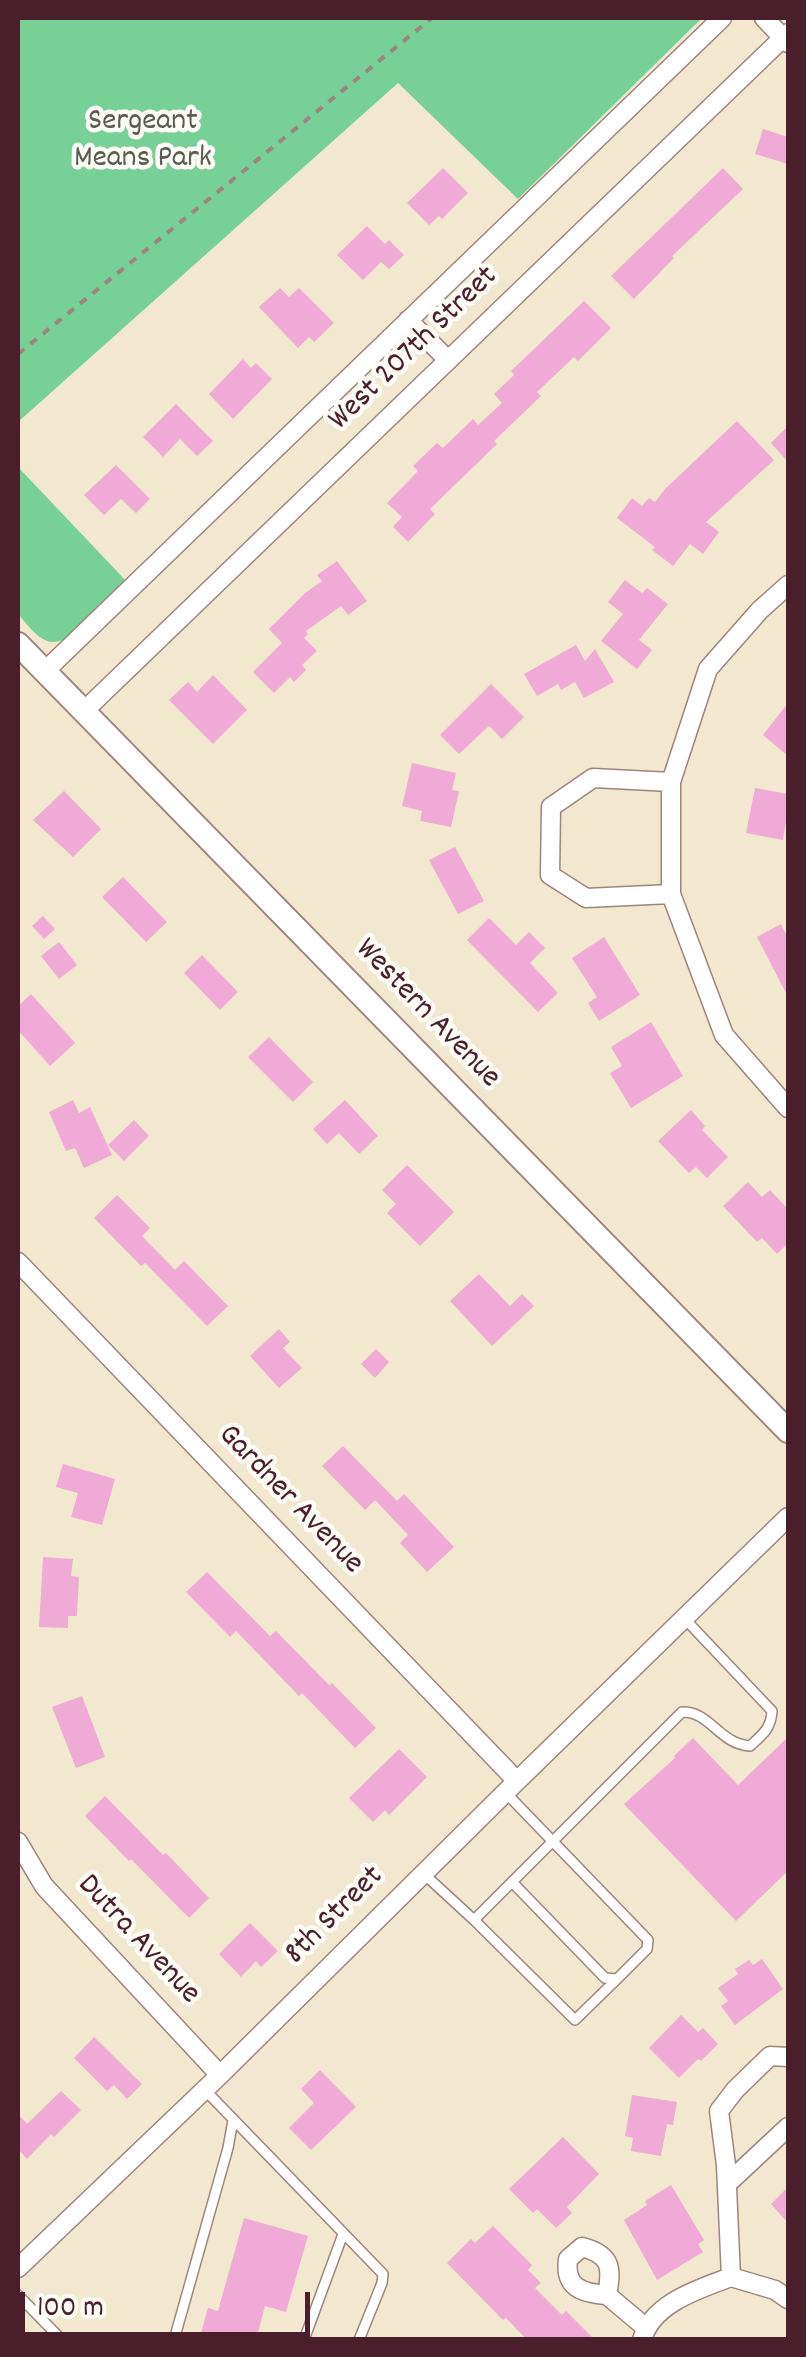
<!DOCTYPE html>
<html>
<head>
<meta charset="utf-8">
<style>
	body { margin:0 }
	#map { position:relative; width:806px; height:2357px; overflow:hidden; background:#f1e8cf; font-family:Dekko,sans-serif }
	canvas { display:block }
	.frame { position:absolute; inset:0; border:20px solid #4a1f2b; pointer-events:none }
	.scale { position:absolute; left:20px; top:2292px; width:290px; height:45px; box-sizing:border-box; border:5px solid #4a1f2b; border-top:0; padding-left:12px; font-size:30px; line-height:35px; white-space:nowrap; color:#4a1f2b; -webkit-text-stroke:8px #fdfcf7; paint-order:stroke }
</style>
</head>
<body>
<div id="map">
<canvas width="806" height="2357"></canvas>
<div class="frame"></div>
<div class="scale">100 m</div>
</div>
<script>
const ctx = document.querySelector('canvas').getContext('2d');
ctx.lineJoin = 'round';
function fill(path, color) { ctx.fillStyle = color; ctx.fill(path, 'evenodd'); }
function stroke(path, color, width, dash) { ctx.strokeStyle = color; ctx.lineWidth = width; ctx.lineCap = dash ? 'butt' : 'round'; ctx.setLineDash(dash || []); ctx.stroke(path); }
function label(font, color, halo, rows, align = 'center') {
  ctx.font = font + ' Dekko,sans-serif'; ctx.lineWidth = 9; ctx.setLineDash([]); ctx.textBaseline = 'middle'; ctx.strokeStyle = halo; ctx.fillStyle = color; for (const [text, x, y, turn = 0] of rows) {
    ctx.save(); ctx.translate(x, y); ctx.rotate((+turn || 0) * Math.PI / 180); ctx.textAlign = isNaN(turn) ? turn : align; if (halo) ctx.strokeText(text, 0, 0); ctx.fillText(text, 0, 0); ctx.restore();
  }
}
fill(new Path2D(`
	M18,18H702L518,199L398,83L18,422Z
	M18,467L129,584C111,601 72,649 47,641C36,637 26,623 18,614Z`), '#77d096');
fill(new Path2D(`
	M763,129L788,137V164L755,154Z
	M443,168L468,193L442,219L439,216L429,225L407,203Z
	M723,168L743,189L672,256L674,258L634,299L611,276Z
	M367,226L385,244L389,240L404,255L389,269L381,262L363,280L337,255Z
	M280,288L289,297L299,288L334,323L314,342L309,337L298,348L259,307Z
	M584,301L611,328L578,361L574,357L537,392L541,396L494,441L497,444L430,509L435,514L408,542L393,527L402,517L387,503L418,471L413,466L437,443L443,448L473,419L478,425L502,403L494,394L514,375L511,371Z
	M243,359L251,368L256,363L272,379L233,419L209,394Z
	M176,404L213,441L197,456L180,439L163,457L143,437Z
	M737,421L774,460L706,522L719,532L703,554L690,544L673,566L652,550L655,547L617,518L632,498L642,506L649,498L655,502L665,489Z
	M788,426V462L771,443Z
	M116,465L150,499L136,513L121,499L104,515L84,495Z
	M337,561L367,601L348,615L341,606L306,631L308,634L304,638L317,651L302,665L306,670L294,682L290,677L274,693L253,672L282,643L269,629L305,593L322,581L317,575Z
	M625,580L642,593L647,588L668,604L639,640L652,650L637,669L601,641L623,614L608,602Z
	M576,645L585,661L595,649L614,682L584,698L575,682L561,690L558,684L537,696L524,674Z
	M213,675L247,710L213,744L169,700L188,682L197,692Z
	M491,684L524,717L502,739L489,726L459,754L440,735Z
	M788,703V756L763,735Z
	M412,763L456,773L452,790L459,791L451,827L420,821L422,811L402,806Z
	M755,788L788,794V810L783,840L746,833Z
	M64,791L101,829L73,857L33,820Z
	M455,847L484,901L458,914L429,860Z
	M123,877L167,922L146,942L102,897Z
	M43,916L55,929L44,939L32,926Z
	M489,918L516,945L529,932L545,948L530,963L558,993L538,1012L467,940Z
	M781,924L788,938V997L757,937Z
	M604,937L640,995L599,1021L588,1003L597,997L572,958Z
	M59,942L77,965L59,979L41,956Z
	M202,955L238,992L220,1010L184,973Z
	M31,994L75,1043L50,1066L18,1030V1006Z
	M651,1022L683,1076L631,1108L610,1073L622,1066L611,1047Z
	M269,1037L313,1082L293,1102L248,1057Z
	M73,1100L79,1113L90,1107L112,1155L84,1168L75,1148L66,1151L49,1112Z
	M345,1100L378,1136L359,1154L339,1133L327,1144L313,1129Z
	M691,1110L705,1126L702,1130L728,1157L707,1178L696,1167L689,1173L658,1141Z
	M134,1120L149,1136L124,1161L108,1145Z
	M407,1165L454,1212L420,1246L387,1213L396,1204L382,1190Z
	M748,1182L762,1197L770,1190L788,1209V1243L777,1254L762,1238L757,1242L723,1206Z
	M117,1195L150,1228L142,1236L175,1270L184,1261L228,1306L207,1326L145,1263L141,1266L94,1218Z
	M479,1274L510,1306L522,1294L534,1306L492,1346L450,1301Z
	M279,1329L290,1342L283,1348L302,1368L279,1388L250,1356Z
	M376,1349L389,1362L375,1378L361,1364Z
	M343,1446L397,1501L404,1494L454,1547L427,1572L400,1543L408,1535L375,1500L365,1510L322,1466Z
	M63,1464L115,1479L102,1525L71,1517L78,1493L56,1487Z
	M43,1557L73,1559L71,1576L79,1577L77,1616H68V1628L39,1627Z
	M207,1572L270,1636L276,1631L329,1685L332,1683L376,1728L355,1748L302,1693L299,1696L236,1631L230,1637L186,1592Z
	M82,1696L105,1757L76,1768L52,1707Z
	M788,1737V1871L736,1921L624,1804L675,1758L674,1756L693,1738L738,1785Z
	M399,1749L427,1777L389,1815L385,1810L373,1822L349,1798Z
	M105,1796L163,1855L166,1853L209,1898L189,1918L131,1859L129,1861L85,1816Z
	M250,1923L278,1951L261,1967L256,1961L241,1977L219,1954Z
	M762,1959L783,1989L735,2025L721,2006L728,2001L718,1988L738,1974L735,1969L749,1960L753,1965Z
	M681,2015L698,2032L703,2028L718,2044L701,2061L698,2059L679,2078L649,2048Z
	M94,2037L142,2084L127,2099L114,2085L107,2091L74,2058Z
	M320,2070L356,2107L311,2150L289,2128L314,2103L301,2089Z
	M61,2091L81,2110L54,2137L51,2134L27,2159L18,2149V2114L27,2124Z
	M632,2095L677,2102L673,2125L667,2124L661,2156L631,2151L633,2138L625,2136Z
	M563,2137L599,2174L567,2207L572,2213L556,2228L537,2209L533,2213L509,2189Z
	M671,2185L704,2240L698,2244L703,2252L657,2280L624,2220L647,2205L645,2201Z
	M788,2187V2223L771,2204Z
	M244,2218L308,2236L286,2312L265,2306L256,2340H199L208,2308L218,2311Z
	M493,2226L532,2265L528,2270L541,2283L535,2288L562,2315L566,2311L595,2340H527L506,2318L503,2320L447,2263L471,2239L475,2243Z`), '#efabd5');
const lane = new Path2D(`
	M505,1792L648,1940L647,1949L617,1979L605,1978L512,1882
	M424,1874L474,1920L682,1712C710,1711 719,1744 750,1746C762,1735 771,1729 772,1711L684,1618
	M474,1920L575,2020L617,1979
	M204,2089L383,2274L382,2283L359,2340
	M18,2295L62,2340
	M174,2340L228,2148L233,2120
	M304,2340L343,2234`);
const street = new Path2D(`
	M764,18L788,43
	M408,320L448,360
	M788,585L760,610L708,669L671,782V894L724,1035L788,1108
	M45,671L722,18
	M84,711L788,33
	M671,782L593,778L551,807L550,875L586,898L671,894
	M18,1262L517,1781
	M18,1842L44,1886L220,2075
	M727,2184L788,2127
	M18,2268L220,2075L517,1781L788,1517
	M731,2277L775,2290L788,2299
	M607,2295C582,2293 564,2288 568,2259L582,2247C612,2255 612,2268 607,2295L645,2327
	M642,2340C652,2303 699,2289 731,2277L726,2165L719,2111L735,2090L770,2056L788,2057`);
const secondary = new Path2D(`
	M18,644L788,1431`);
stroke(lane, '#9e847d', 12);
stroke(street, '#9e847d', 21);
stroke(secondary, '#9e847d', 26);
stroke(new Path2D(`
	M18,354L432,18`), '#9e847d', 4, [8, 8]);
stroke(lane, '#fff', 9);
stroke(street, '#fff', 18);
stroke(secondary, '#fff', 22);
label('32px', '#5a5d50', '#fdfcf7', [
	["Sergeant",143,124],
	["Means Park",143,161]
]);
label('32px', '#4a1f2b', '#fdfcf7', [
	["West 207th Street",415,350,-44],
	["Western Avenue",426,1015,46],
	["Gardner Avenue",289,1501,46],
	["8th Street",336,1917,-45],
	["Dutra Avenue",137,1941,47]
]);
</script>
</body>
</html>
